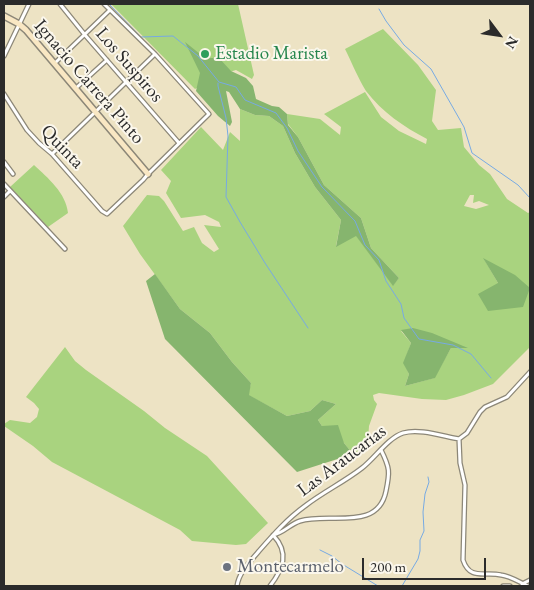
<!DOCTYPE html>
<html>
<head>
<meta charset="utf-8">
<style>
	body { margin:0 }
	#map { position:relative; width:534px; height:590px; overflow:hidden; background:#ede3c4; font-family:"EB Garamond",serif }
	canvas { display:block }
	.frame { position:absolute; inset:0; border:5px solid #2b2b2b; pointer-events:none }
	.north { position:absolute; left:474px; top:10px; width:50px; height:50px; -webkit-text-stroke:4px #fbf7ec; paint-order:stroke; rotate:121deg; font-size:14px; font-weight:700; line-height:20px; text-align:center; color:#2b2b2b }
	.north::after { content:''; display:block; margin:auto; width:18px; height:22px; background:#2b2b2b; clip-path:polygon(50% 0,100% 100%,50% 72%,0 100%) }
	.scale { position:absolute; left:362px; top:558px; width:124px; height:22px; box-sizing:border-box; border:2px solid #2b2b2b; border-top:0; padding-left:6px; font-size:15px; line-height:18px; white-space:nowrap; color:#2b2b2b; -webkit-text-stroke:4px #fbf7ec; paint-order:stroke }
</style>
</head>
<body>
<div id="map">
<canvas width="534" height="590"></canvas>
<div class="frame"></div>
<div class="north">N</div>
<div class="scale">200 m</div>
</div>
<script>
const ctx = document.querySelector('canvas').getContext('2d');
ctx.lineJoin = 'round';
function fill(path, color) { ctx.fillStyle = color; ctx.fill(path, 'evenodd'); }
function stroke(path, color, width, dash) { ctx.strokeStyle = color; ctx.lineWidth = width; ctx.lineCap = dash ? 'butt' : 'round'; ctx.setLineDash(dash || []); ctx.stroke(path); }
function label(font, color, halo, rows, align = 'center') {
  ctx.font = font + ' "EB Garamond",serif'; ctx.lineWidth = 4; ctx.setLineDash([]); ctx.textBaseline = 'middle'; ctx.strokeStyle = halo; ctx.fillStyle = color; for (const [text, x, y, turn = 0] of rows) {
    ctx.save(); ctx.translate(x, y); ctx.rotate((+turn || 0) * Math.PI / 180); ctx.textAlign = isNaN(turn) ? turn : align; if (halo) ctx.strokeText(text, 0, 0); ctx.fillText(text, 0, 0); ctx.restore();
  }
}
fill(new Path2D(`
	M111,4H238L254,75L252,79L236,70L223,74L195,89Z
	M383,29L418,65L436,90L432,121L438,130L461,128L464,147L479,165L490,174L507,199L528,213L530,212V347L493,384L464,395L446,400L422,399L379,393L373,395L374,400L377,404L369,426L368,440L366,446L353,454L344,443L322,426L318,420L336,404L322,400L310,411L287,416L248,395L251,383L232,362L210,333L180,309L140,254L123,226L147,195L159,196L164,201L183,231L194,227L202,243L214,252L219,249L204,225L221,227L219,222L205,215L181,218L166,193L171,181L161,170L201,127L223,150L230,132L240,141V109L255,115L269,116L283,126L295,153L315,187L341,220L336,246L356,235L393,285L399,278L371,248L361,218L324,185L298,137L288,124L287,114L320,119L340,135L341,127L324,114L365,92L381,117L399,131L426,144L427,139C404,127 382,112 366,91C359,80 351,61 345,49ZM470,195H474L473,203L479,201L489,205L476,209L464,206ZM484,259L523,307L498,283ZM401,331L466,348H451L434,378L405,386L409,374L404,363L411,343Z
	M34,165C48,178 66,193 68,213L48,227L10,187Z
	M65,347L75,361L86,370L144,411L165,428L207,456L268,523L246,544L236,545L192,541L180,530L52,462L33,446L4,426V424L10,420L30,423L37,417L39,409L34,403L26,397Z`), '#a9d37f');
fill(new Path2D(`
	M185,42L205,58H219L231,71L246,78L253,86L256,99L272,106L279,107L287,114L288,125L298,137L324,185L361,218L371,248L399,278L393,286L356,236L336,247L341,220L315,187L295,153L283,126L269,116L255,115L240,109L229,92L226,91L232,122L230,126L218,116L196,91L200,73Z
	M483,258L515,275L530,288L523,307L488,311L478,294L498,283Z
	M155,274L180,309L210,333L232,362L251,383L249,395L287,416L310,411L322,400L336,404L318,420L322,426L338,425L344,443L353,454L297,472L165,339L146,281Z
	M413,328L432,333L468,348H451L435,378L405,386L409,374L403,363L411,343L401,330Z`), '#86b56e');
stroke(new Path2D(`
	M109,4L141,37L173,36L198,56L219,82L236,87L245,100L276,113L287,128L298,151L322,187L355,221L365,245L379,260L386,281L401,304L404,318L419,339L453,345L471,354L491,378
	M379,9L386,21L404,45L431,69L464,127L472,153L518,185L530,198
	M218,83V86L226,118L228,136L226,197L240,222L265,263L308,328
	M320,550L332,556L342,564L378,586
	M402,586L418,559L420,551V540L424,531L423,512L425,494L429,482L428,477`), '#77aae3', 1);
const street = new Path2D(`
	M60,4L85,35L179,143
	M4,56L29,4
	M55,63L110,10
	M76,88L107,60
	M4,94L27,130L39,143L52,154L102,211L107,214L143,180L148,174L209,114L155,54L104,4
	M52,154L155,54
	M4,162L13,174
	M4,184L65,249
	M4,197L10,191
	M459,439L460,463L465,485L463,560C470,581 485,571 501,575C510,576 519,582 528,586
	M522,584L530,580
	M237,586C239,572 250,562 259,551C273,535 287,519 305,506C323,492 344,482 362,468C375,458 388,438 403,433C419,428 442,436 459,439L467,433L480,412L485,407L507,397L530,372
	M270,586C283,569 290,553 273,535C284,533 290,524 300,521C329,512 378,532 386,491C390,472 390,468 381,450
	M503,586H510`);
const secondary = new Path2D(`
	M4,16L19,24L26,30L148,174`);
stroke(street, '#8c8778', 5.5);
stroke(secondary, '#8c8778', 8);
stroke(street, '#fff', 3);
stroke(secondary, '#f9e7c3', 5);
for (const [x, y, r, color] of [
	[205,54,5,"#2e9e5b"],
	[227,567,5,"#6b7280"]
]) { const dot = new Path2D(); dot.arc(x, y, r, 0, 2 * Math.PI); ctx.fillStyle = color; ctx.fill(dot); stroke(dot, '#fbf7ec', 2); }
label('19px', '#27864d', '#fbf7ec', [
	["Estadio Marista",215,54]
], 'left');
label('19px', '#2b2b2b', '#fbf7ec', [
	["Los Suspiros",129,65,49],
	["Ignacio Carrera Pinto",89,82,49],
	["Quinta",62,147,46],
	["Las Araucarias",342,461,-37]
]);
label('19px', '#5b616d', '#fbf7ec', [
	["Montecarmelo",237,567]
], 'left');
</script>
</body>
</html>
